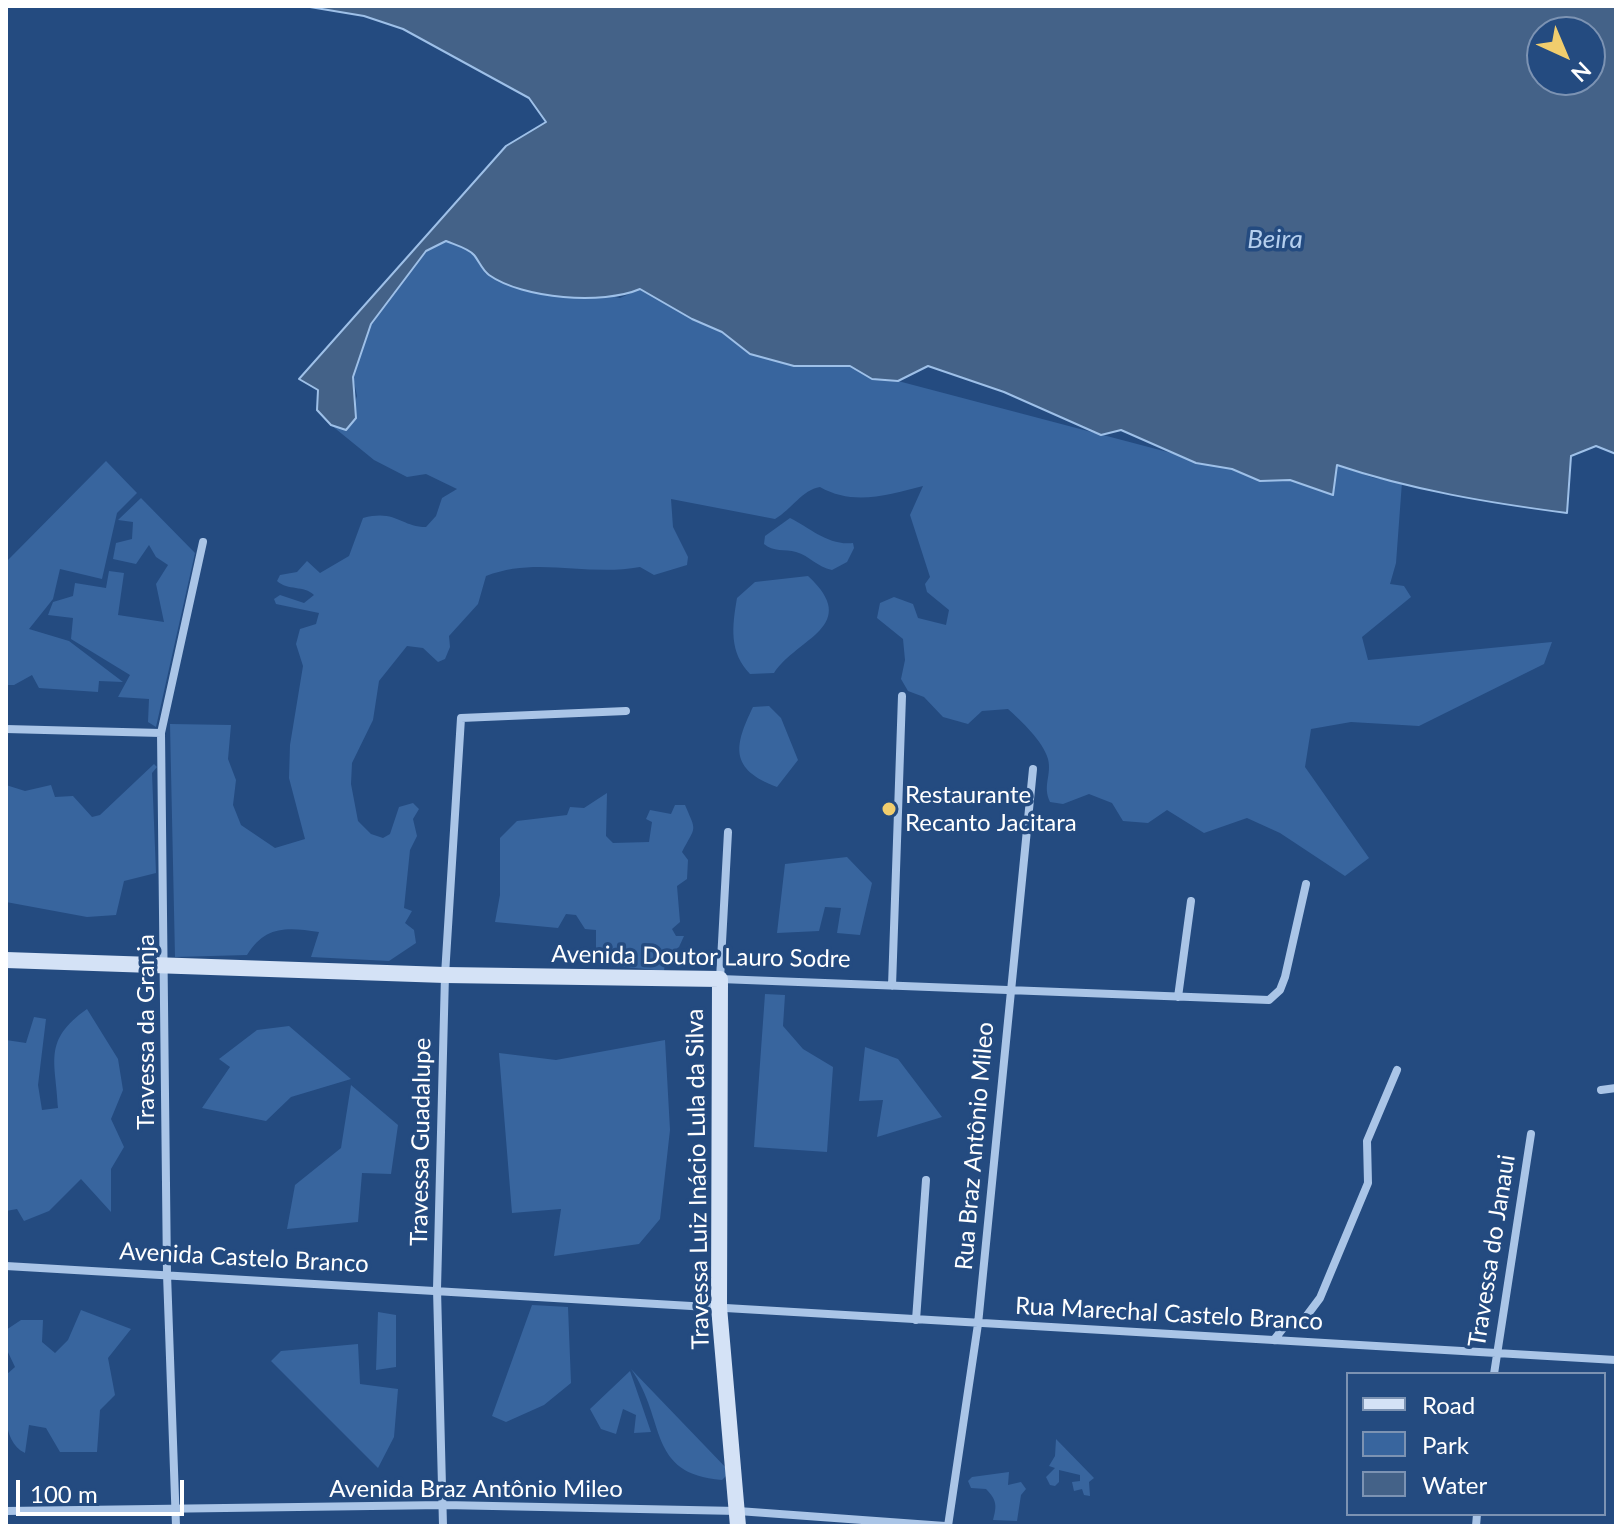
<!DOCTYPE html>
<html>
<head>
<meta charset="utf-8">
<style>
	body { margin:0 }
	#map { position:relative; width:1622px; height:1532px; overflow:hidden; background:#244b80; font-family:Lato,sans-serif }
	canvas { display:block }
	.frame { position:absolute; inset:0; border:8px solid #fff; pointer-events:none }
	.legend { position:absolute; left:1346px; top:1372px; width:260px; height:144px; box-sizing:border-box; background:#244b80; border:2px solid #7c93b3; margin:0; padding:10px 14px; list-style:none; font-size:24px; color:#fff }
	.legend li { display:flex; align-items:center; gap:16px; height:40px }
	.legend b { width:40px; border:2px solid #7c93b3 }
	.north { position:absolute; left:1526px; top:16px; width:80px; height:80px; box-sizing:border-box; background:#244b80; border:2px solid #7c93b3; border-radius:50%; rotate:136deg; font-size:22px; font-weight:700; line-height:32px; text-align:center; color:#fff }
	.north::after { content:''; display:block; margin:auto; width:28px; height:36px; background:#f1cd6d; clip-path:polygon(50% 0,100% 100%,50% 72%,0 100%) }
	.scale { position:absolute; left:16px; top:1480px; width:168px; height:36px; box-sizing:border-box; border:4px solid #fff; border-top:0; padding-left:10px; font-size:24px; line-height:28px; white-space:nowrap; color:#fff; -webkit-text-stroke:6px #244b80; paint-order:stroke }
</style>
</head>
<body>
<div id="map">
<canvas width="1622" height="1532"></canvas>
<div class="frame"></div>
<ul class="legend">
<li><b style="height:10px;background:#d4e2f6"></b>Road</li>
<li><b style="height:22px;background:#38659e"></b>Park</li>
<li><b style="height:22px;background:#446288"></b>Water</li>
</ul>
<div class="north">N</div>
<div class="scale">100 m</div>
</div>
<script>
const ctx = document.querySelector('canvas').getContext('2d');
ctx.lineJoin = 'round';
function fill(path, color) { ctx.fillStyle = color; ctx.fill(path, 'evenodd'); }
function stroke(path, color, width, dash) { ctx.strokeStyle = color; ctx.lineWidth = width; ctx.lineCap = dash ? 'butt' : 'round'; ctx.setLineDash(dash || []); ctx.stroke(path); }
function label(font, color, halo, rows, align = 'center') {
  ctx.font = font + ' Lato,sans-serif'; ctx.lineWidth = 7; ctx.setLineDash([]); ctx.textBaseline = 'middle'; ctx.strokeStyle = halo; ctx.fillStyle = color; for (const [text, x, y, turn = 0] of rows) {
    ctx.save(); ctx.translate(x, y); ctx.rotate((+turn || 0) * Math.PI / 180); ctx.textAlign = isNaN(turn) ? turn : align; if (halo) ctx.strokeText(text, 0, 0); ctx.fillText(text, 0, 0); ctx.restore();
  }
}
fill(new Path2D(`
	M446,241L472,252L486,274L620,298L640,289L692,319L722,332L750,354L794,366H850L872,379L898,381L1232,469L1260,481L1290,480L1333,495L1337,465L1374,478L1402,482L1396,563L1390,584L1404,586L1411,597L1362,637L1368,660L1552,642L1544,664L1419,726L1351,722L1311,729L1305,767L1369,858L1345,876L1280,833L1247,818L1204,833L1167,810L1148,823L1123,821L1112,803L1089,794L1063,804L1050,802C1042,786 1052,775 1048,759C1043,741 1021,721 1008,709L982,711L968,724L943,717L924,697L908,691L901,679L905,660L903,639L877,618L880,603L894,597L913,604L918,618L946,625L949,610L927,592L925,584L930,577L910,515L923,486C888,495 853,506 820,487C802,490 792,509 775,519L671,499L673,527L688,557L687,565L654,575L640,567C587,577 537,556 486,576L478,604L449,636L450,647L445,659L438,662L423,648L407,646L379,681L373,720L352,763L351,784L358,821L371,834L383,838L390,834L399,807L413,803L419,809L413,819L417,836L410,850L404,908L412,911L405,923L414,930L416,943L389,961L311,957L319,932C286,927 265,926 247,955L175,957L170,724L231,725L228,759L236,780L233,805L241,825L275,848L305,839L289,778L290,745L303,666L296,644L300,629L316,624L319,613L276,604L274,599L280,595L304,603L314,595C304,585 288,591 277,581L280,575L297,572L307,561L320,573L349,556L363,518C396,509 401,527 426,527L436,516L442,498L457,489L426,474L407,477L374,460L331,425L346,430L357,396L353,377L371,324L426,251Z
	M106,461L137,493L117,513L102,579L60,569L53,599L29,629L69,641L123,682L99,681L98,692L39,688L32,675L14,685H6V562Z
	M141,498L195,553L156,727L148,722L149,699L118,697L130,675L71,639L73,618L48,615L53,602L73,596L75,583L106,588L109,571L124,573L118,615L164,622L156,584L168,565L156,557L149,545L136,564L113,559L116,543L132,539L133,522L118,520Z
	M790,518C810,528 829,546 853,543L854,548L847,562L832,570C817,567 810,556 796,552C785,549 773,552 764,544L765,536Z
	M808,576C862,626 797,638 774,673L750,674C729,652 732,627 737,598L755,582Z
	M769,706L781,718L798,760L777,787C729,769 734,746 753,707Z
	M154,764L157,767L152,773L156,873L124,881L116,915L87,917L6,902V785L25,791L51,785L55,797L73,796L92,817L100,815Z
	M607,793L606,836L613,843L649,842L652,822L646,819L650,810L671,814L675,805H685C697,833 696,825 682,852L688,860L687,879L677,886L680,922L672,929L676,936H684L679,947L666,956L664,971L596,964V930L585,929L576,915L566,914L558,928L495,922L500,895V838L517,821L567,815L570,807L584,808Z
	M847,857L872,883L860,935L837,933L841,908L825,907L819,931L777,933L785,864Z
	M765,994L785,995L783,1026L803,1049L833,1067L827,1152L754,1147Z
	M87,1009L118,1059L123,1090L111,1119L124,1147L111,1169V1212L81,1179L49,1211L24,1221L17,1209L6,1211V1040L26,1043L34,1017L46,1019L38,1085L42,1110L58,1108C56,1061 42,1041 87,1009Z
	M289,1026L351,1079L291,1097L266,1121L202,1108L230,1067L219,1059L257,1030Z
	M665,1040L670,1130L660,1219L639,1244L554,1256L561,1209L512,1213L499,1053L556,1060Z
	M865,1047L898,1059L942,1117L877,1137L883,1100L859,1101Z
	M351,1085L398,1125L391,1174L362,1173L358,1222L287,1229L295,1185L341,1148Z
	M532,1305L568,1307L571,1383L544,1405L506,1422L492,1416Z
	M81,1310L131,1329L108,1358L115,1395L100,1410L97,1452H60L46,1428L29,1425L25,1453C0,1441 6,1400 6,1375L15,1367L6,1348V1330L21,1320H43L42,1342L55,1353L68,1340Z
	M378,1312L396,1315V1367L376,1370Z
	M358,1344L360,1384L398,1389L394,1437L378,1468L271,1361L281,1351Z
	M631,1369L730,1472L722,1480C646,1474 667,1420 631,1369Z
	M630,1371L651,1432L634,1433L636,1415L623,1409L616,1434L601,1429L590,1409Z
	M1056,1439L1094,1478L1089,1482L1090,1496L1084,1495L1082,1489L1074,1491L1072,1482L1080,1481V1475L1059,1470V1482L1055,1486L1050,1485L1046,1477L1055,1468L1049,1466L1055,1456Z
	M1009,1472L1008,1485L1021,1482L1026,1489L1021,1495L1017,1521L993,1520C997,1506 997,1500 986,1489L971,1488L968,1481L972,1477Z`), '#38659e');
const water = new Path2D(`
	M304,6H1616V454L1596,446L1571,456L1567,513C1490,503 1411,490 1337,465L1333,495L1290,480L1260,481L1232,469L1196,463L1121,430L1101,435L1004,392L928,366L898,381L872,379L850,366H794L750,354L722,332L692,319L640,289C603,305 523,299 489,275C482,270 479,261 474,255C468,248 455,245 446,241L426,251L371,324L353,377L356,418L346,430L331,425L317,410L318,390L299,379L506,146L546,122L529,98L403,29L364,16ZM1542,32H1590V80H1542Z`);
fill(water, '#446288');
stroke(water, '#9ec0e8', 2);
stroke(new Path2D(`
	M6,729L161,733
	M728,832L720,979L1269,1000L1280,990L1285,977L1306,884
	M892,986L902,696
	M1178,997L1191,901
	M1601,1090L1616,1088
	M6,1266L1616,1360
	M916,1320L926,1180
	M1274,1340L1284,1327L1305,1318L1320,1298L1368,1183L1367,1141L1397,1070
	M1494,1374L1531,1134
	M6,1511L444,1505L738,1511L945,1526
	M176,1526L167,1274L161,733L203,542
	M443,1526L437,1289L445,975L461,718L626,711
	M948,1526L978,1324L1033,769
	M1476,1526L1477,1514`), '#aac5e7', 8);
stroke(new Path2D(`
	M6,960L445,975L720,979L719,1307L738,1526`), '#d4e2f6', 16);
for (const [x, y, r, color] of [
	[889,809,8,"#f1cd6d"]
]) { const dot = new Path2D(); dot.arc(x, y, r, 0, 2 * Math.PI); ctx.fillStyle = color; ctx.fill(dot); stroke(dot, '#244b80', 3); }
label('24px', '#fff', '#244b80', [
	["Restaurante",905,795],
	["Recanto Jacitara",905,823]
], 'left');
label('24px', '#fff', '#244b80', [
	["Avenida Doutor Lauro Sodre",701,957,1],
	["Travessa da Granja",146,1032,-90],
	["Travessa Guadalupe",421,1142,-89],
	["Rua Braz Antônio Mileo",975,1146,-85],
	["Travessa Luiz Inácio Lula da Silva",698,1179,-91],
	["Travessa do Janaui",1492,1251,-81],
	["Avenida Castelo Branco",244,1258,3],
	["Rua Marechal Castelo Branco",1169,1314,3],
	["Avenida Braz Antônio Mileo",476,1489]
]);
label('italic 26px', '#b5cfee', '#244b80', [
	["Beira",1275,240]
]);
</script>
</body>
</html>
